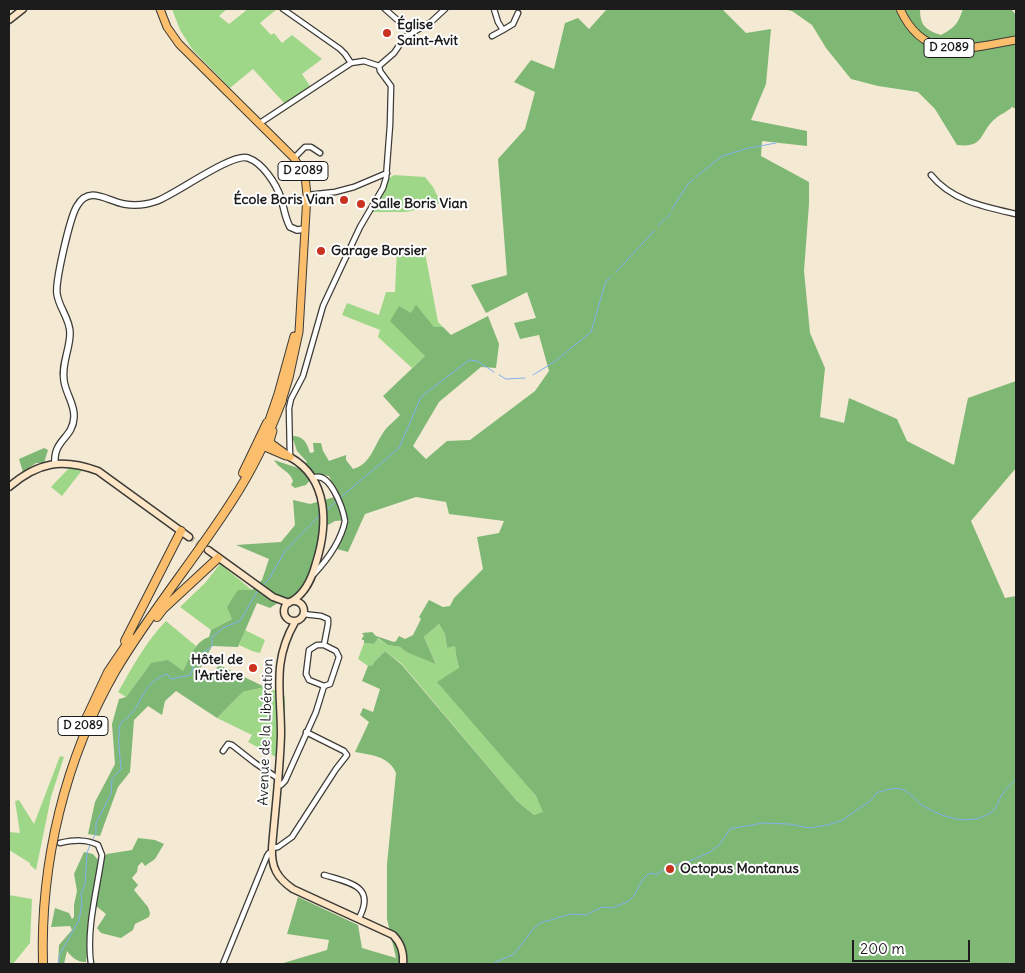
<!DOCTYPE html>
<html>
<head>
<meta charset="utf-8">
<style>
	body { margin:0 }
	#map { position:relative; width:1025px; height:973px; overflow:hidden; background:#f4e9d3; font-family:Delius,sans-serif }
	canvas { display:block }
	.frame { position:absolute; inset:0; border:10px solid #1c1c1c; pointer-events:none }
	.scale { position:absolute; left:852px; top:940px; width:118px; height:22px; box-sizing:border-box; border:2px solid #1c1c1c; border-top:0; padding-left:6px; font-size:15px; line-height:18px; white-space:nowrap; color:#1c1c1c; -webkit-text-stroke:4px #fff; paint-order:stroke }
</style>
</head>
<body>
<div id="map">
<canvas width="1025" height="973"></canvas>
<div class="frame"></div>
<div class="scale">200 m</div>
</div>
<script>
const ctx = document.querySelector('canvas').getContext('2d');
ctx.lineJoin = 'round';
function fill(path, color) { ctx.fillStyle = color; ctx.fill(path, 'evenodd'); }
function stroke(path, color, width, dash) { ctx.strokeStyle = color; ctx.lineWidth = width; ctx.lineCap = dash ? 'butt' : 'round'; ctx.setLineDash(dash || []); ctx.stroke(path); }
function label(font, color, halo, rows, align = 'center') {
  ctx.font = font + ' Delius,sans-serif'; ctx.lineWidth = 4; ctx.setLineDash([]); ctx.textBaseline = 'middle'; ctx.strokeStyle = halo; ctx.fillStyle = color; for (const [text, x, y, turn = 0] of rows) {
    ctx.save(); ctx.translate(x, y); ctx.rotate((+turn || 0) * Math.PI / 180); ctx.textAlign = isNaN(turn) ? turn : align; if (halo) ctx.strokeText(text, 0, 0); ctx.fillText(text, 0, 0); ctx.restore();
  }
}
fill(new Path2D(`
	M172,9H227L219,16L229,24L248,9H277L260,23L271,35L274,33L282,43L292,35L322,59L302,74L310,86L285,104L253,69L230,88L192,49L180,30Z
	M394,175L425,177L433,187L441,203L407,212H371L388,179Z
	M424,247L438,322L443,327H434L425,356L412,368L378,337L380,330L342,315L347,303L379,315L386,292H395L397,249Z
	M70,467L83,469L62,496L51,487Z
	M220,564L252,590L232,619L211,630L180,607L205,583Z
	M166,621L196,646L183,671L151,663L126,697L118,692C132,668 146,641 166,621Z
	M439,624L445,634L447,648L455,645L456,656L459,669L438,682L536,796L544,812L534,815L517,801L402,664L385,651L374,662V665L368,666L358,659L364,643L374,644L377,638L388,645L400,647L406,652L436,663L424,637Z
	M245,630L265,640L260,653L252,651L239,645Z
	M265,687L283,693L285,697V725L276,757L248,742L252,735L217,718L243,692Z
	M60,756L64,757L51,797L36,870L30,865V863L9,850V832L20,833L15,801L19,800L34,824Z
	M9,895L32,899L30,943L13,964H9Z`), '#9fd789');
fill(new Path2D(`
	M607,9H722L746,33L771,29L766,84L751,120L807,131V146L762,141L761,156L809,182V204L804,271L810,333L825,368L820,417L844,423L849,398L897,419L907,441L954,465L968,398L1016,381V468L971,521L1005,598L1016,596V964H280L327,950L329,940L287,934L298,897L358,925L362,948L396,958L387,919V864L396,773C389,756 371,755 355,752L369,722L360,715L363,708L373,712L380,689L362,681L368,666L373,665L374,662L385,651L402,665L517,801L534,815L543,812L536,796L437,682L459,668L456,656L455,646L447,648L445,634L439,624L424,637L436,664L406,652L400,647L388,645L378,638L374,644L364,643V640H362V638L364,636L362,633L372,632L376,636L394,642L396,641L399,636L405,639L413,635L421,619L419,617L429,600L443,607L450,606L454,598L483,569L477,537L499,533L504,521L449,514L446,502L416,497L365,514L348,552L337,549L349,520L335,521L321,529C315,555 311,577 295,598L284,599L270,608L257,603L238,647L212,646L197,675L209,678L219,665L265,687L243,692L217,718L176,691L165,701L162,715L148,706L134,720L130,772L118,787L100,836L88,834L95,802L115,764L112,724L119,699L126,697L151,663L168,660L183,671C190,658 194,642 209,637L211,630L232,619L227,607L238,590H252L262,580L269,559L236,545L281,542L295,525L293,500L310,504L338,496L329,476L315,474L306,485L295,488L291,485L293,481C290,471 279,469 274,460L298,468L307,462L297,451L292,436C304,436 307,443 310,453L314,452L313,443H321L323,451L329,461L346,455V460L353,469C370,465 374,446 383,433C387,426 395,421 400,415L383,396L425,356L390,321L399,306L411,313L416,305L434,327H443L451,335L488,316L499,344L496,368L481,367L439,402L413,446L426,459L447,441L470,440L535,391L549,371L539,335L520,339L514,323L536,318L527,292L486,313L471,285L507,275L498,159L525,129L535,92L514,82L531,60L554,69L565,23L578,18L589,29Z
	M782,9H920C920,26 926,30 941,35C956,27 958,23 963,9H1011L1016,15V109L1012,107C1007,112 1001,114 996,118C978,133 986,148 957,145L935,109L918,92L878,86L851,79L826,48L812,25L792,11Z
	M44,448L48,450L44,463H36L23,472L19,459Z
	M138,838L155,840L164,844L155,859L145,866L142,862L138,866L137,872L132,878L138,885L134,890L148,907L150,913L149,917L135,924L133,930L121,938L101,933L97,928L106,914L96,906L89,932L86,962C79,963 71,957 67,951L64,964H58L59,945L72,930L70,926L51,927L55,908L69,913L72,919L74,917V905L77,891L74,874L84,852L93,854L99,861L107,854L132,850Z`), '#7fb875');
stroke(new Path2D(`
	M696,177L722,156L749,148L776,143
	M672,209L688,184L694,179
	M667,218L671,213
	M658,226L665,219
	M616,272L655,230
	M499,375L506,379L525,378
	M533,375L554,362L591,332L606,281L611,277
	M340,498L399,448L421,397L469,360L477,361L494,372
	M327,510L336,501
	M263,585L269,579L285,551L320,515
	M93,839L96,833V823L111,794L112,779L121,769C120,755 117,738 120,725C122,720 127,719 131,714C145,698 143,683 167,674L171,679L191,675L195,659L212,646V637L223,628L240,621L258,590
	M58,964L60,954L79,920L82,904L81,894L85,884L87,853L90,845
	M492,964L514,954L534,928L540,923L571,914L586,915L602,907L612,908L629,901L635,894L643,879L648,874L653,873L656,875L667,867L690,861L710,852L720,844L730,829L734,828L763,823L789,824L809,828L827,825L843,820L851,814L870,801L878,792C885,791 893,787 901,789C909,791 915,800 922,805C943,818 973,828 994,810C998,806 998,801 1001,796C1005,790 1011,784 1016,779`), '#80b2ed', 1);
stroke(new Path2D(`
	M189,537L208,550`), '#c9c0ae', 6, [6, 3]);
const minor = new Path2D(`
	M283,9L340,49L345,54L351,63
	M385,9L412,33
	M494,9L498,22L503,30L513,24L518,13
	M492,36L503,30
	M379,66L394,53L405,37L431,22L445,9
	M260,123L351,63L364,61L379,66
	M294,158L305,147H311L320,153
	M931,175C952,201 985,207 1016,214
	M307,195L335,192L354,187L387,173
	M290,457L289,408L291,399L303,376L323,306L360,227L383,188L386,178L390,125L391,86L380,71L379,66
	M313,478C330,470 343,509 345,521C341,541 327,560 314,574
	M303,614L321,616L328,619V624L324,645H317L309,650L306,674L309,680L324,686L330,684L339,657L336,651L324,645
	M223,751L228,744L232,745L255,763L279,779
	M277,786L281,785L285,781L316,712L324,686
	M60,843C74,840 86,839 98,845L102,855C97,890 86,929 91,964
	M272,848L278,847L292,837L336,769L347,755L344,751L306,732
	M324,875C350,883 376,886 359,918
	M223,964L267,856L269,853H272`);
const tertiary = new Path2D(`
	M55,464C53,439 73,439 74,417C75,405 66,394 64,381C61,364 70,350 70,333C70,319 59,308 57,294C55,282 70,217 77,206C89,185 107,201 124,204C135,206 146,205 157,201C176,194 233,152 248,158C263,163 276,184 281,198C284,208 285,218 290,227L297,230L305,229`);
const secondary = new Path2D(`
	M9,20L23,9
	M290,457C329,479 328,525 316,563C312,578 306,593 292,601
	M9,487C38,462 62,458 98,471L189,537
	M208,550L273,597L289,603
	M284 611a10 10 0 1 1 20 0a10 10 0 1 1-20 0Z
	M295,622C272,662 281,690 281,734C280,772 275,810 272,848C271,867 277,878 293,889L393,935C401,943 404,953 403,964`);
const primary = new Path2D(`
	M160,9L167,27L179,44L294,158L305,176L307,195L299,332L289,378L281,404
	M900,9C925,64 968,48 1016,40
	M266,429L278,394L294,336
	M273,431L270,441L272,444L290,457
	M262,441L265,447L286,456`);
const trunk = new Path2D(`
	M243,473L267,423
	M157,617L163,609L218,558
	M125,641L181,531
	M85,721L108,672L131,638
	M43,964C40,863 65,758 116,670C151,611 195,559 232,501C253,469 269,435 282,400`);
stroke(minor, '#3c3b37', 7);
stroke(tertiary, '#3c3b37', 8);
stroke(secondary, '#3c3b37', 9);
stroke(primary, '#3c3b37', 9);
stroke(trunk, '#3c3b37', 10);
stroke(minor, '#fff', 4.5);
stroke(tertiary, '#fff', 5.5);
stroke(secondary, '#fde5c5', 6);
stroke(primary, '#fabe6d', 7);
stroke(trunk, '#fabe6d', 8);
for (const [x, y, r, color] of [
	[387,33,5,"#c8321e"],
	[344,200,5,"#c8321e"],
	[361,204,5,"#c8321e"],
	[321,251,5,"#c8321e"],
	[253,668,5,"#c8321e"],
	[670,869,5,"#c8321e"]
]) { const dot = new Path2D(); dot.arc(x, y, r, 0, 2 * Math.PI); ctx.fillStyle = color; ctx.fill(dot); stroke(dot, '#fff', 2); }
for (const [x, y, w] of [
	[949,48,50],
	[303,171,50],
	[83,726,50]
]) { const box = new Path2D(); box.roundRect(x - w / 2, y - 9.5, w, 19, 4); ctx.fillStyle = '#fff'; ctx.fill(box); stroke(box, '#1c1c1c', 1); }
label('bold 12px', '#1c1c1c', null, [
	["D 2089",949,48],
	["D 2089",303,171],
	["D 2089",83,726]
]);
label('bold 14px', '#1c1c1c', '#fff', [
	["Église",397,25],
	["Saint-Avit",397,41],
	["École Boris Vian",334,200,"right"],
	["Salle Boris Vian",371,204],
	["Garage Borsier",331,251],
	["Hôtel de",243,660,"right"],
	["l'Artière",243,676,"right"],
	["Octopus Montanus",680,869]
], 'left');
label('14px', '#1c1c1c', '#fff', [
	["Avenue de la Libération",266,732,-88]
]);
</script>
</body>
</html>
